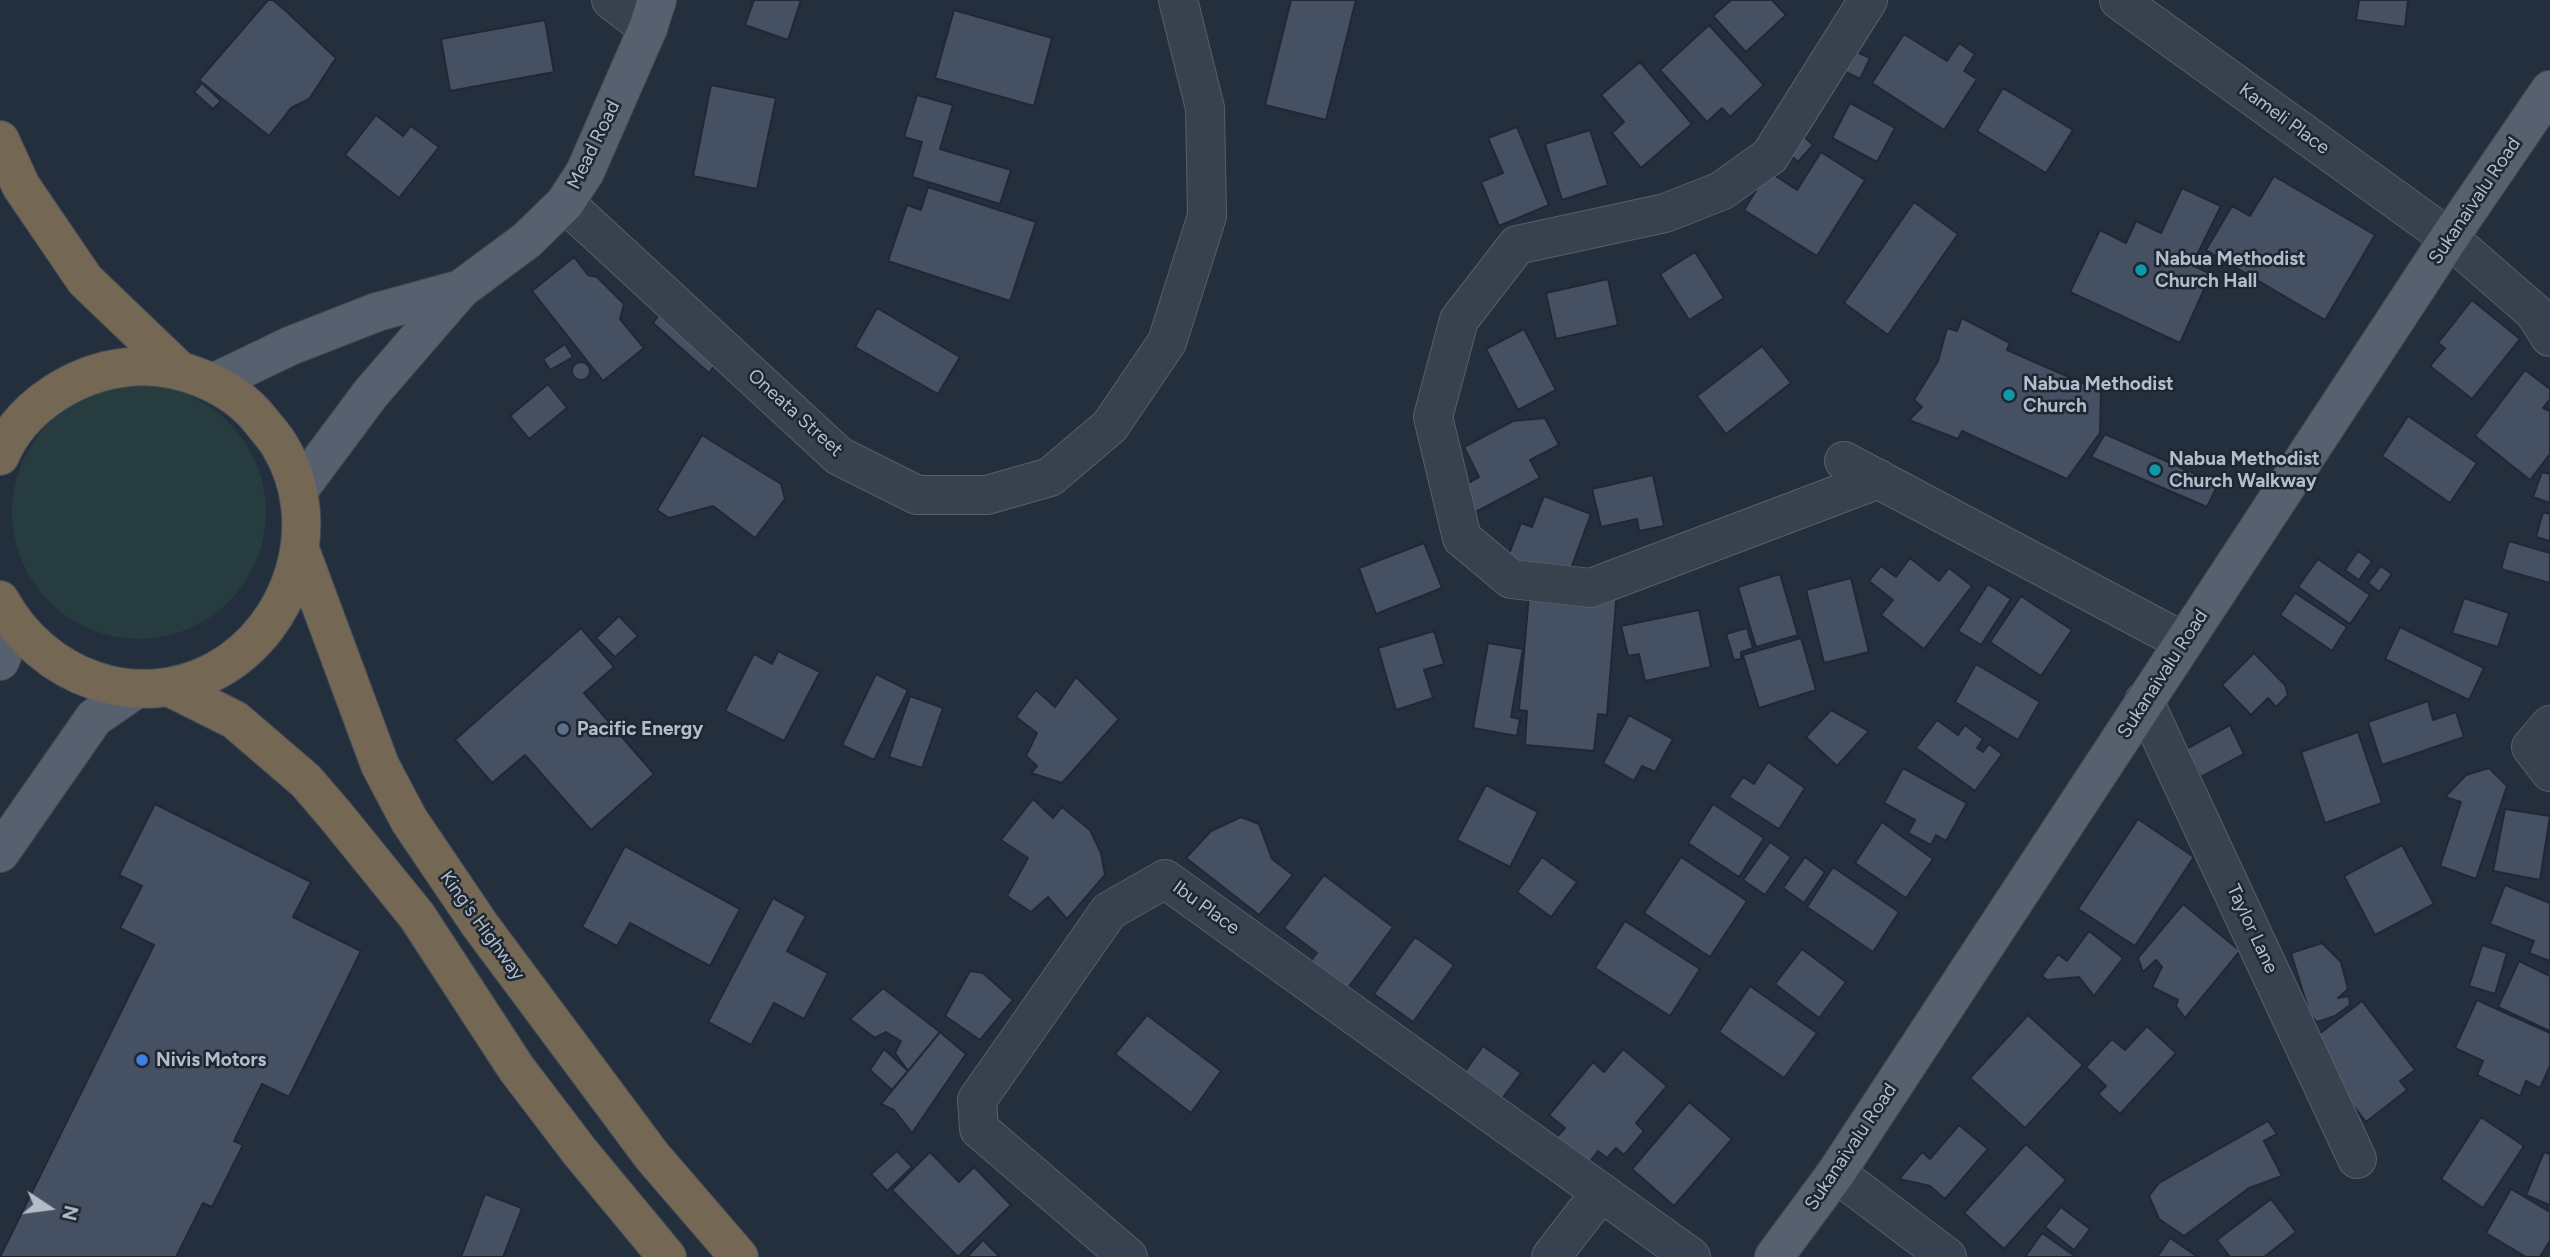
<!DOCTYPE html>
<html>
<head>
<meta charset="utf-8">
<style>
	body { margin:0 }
	#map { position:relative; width:2550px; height:1257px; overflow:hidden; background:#242f3e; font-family:Figtree,sans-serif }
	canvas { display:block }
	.north { position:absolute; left:14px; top:1173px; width:70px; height:70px; -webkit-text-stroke:5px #1d2633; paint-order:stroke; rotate:103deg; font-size:19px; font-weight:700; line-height:28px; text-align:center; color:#b4bcc9 }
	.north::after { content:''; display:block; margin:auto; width:24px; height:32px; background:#b4bcc9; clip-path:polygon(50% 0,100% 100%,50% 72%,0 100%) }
</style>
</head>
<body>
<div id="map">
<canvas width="2550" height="1257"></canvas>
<div class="north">N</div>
</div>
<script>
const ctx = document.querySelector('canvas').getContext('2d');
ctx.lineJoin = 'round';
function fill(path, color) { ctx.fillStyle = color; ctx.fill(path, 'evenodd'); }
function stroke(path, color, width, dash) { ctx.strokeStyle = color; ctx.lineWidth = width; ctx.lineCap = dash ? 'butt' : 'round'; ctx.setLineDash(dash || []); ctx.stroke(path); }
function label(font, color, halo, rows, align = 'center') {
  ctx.font = font + ' Figtree,sans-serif'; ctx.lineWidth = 5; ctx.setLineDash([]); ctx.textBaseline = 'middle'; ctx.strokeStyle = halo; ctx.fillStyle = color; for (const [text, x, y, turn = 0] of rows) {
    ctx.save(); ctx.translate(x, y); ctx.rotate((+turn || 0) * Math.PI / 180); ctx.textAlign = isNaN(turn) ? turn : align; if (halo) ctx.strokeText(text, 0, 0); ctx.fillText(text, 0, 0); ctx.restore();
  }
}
fill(new Path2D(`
	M12 512a127 127 0 1 1 254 0a127 127 0 1 1-254 0Z`), '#263c3f');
const building = new Path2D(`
	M268,0H273L287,12L336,58L309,99L291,108L269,136L199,80Z
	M754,0H801L788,40L745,25Z
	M1291,0H1356L1326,120L1265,105Z
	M1731,0H1772L1786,15L1746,52L1713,16Z
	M2359,0H2408L2405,27L2356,20Z
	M954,10L1052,38L1034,106L935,78Z
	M545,20L554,72L450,91L441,39Z
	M1709,25L1764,85L1730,117L1722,108L1707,122L1660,70Z
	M1904,34L1947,61L1959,43L1975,54L1964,71L1977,79L1944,130L1872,83Z
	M1857,52L1870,58L1860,79L1842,70Z
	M1640,62L1692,124L1641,168L1612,133L1624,122L1601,95Z
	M202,83L221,101L213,109L194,92Z
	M711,85L776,98L757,189L693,176Z
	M2003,88L2073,130L2046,173L1977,131Z
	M917,95L953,105L940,149L1011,170L1000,204L912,177L922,142L904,137Z
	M1850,103L1895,128L1877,162L1832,138Z
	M376,115L403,136L411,126L439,147L399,198L345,155Z
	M1517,127L1549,205L1499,226L1481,182L1503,173L1488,138Z
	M1796,129L1813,145L1798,162L1781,146Z
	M1590,130L1608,185L1562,200L1545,144Z
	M1821,152L1865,180L1817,256L1744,210L1768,171L1797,190Z
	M2274,176L2375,235L2325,320L2206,250L2232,206L2250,216Z
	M928,187L1036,222L1010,301L888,261L907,205L921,210Z
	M2182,188L2221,206L2192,265L2211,274L2180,343L2070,292L2100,230L2126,243L2136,221L2161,233Z
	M1914,202L1958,234L1888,335L1844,303Z
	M1695,252L1724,298L1689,320L1660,274Z
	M574,257L588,275L597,277L624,304L620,319L644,348L603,381L532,291Z
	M1608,279L1618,325L1556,339L1546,293Z
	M2472,300L2520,339L2472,399L2430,366L2445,348L2438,343Z
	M664,308L720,358L709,373L653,323Z
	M877,308L960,357L938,394L855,347Z
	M1962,318L2010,343L2007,350L2101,391L2100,433L2067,479L1962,431L1958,439L1909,420L1922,407L1914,400L1938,361L1947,328L1957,331Z
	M1524,329L1556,390L1518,410L1486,349Z
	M565,344L573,357L550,370L543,359Z
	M1762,346L1791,383L1726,434L1697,396Z
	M572 371a9 9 0 1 1 18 0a9 9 0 1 1-18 0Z
	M2525,370L2550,389V399L2543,408L2550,411V454L2530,480L2475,436Z
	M548,384L567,408L529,439L510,416Z
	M2408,416L2477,463L2450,503L2382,456Z
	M1545,418L1559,445L1530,460L1540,478L1470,515L1457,489L1479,477L1464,447L1513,421Z
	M2105,434L2218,484L2207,507L2091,457Z
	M702,435L781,484L785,499L755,538L713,506L669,518L657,510Z
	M2542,472L2550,474V503L2533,497Z
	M1653,475L1664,526L1639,531L1637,519L1601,527L1592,489Z
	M1544,496L1591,514L1566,582L1507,559L1521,523L1532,527Z
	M2543,512L2550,514V541L2536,537Z
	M2509,541L2550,553V583L2501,569Z
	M1424,543L1442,588L1376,614L1359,568Z
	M2358,551L2372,561L2359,580L2345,570Z
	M1910,558L1939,581L1949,568L1972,586L1924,649L1881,615L1893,600L1869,581L1881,566L1896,577Z
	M2318,559L2370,595L2350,624L2298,587Z
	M2381,566L2392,574L2379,592L2368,583Z
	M1780,574L1798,635L1756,647L1738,587Z
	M1851,578L1869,652L1824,663L1806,590Z
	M1530,583L1617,590L1607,715L1598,714L1594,751L1525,745L1527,711L1519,710Z
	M1988,584L2011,599L1981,645L1958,631Z
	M2295,593L2347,627L2332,651L2280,615Z
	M2021,596L2072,630L2041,676L1990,642Z
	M2464,598L2509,613L2498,647L2452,633Z
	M1699,610L1711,667L1645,681L1639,654L1628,656L1621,626Z
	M619,616L638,636L615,657L596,638Z
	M2400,627L2484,668L2469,700L2385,659Z
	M581,628L614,667L584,693L654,774L591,830L525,755L492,783L455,740Z
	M1747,628L1753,648L1741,652V659L1734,660L1726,634Z
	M1434,631L1444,664L1424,670L1433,698L1396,710L1378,648Z
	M1801,638L1816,690L1759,708L1743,655Z
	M1488,643L1523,649L1511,717L1520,719L1517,736L1473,728Z
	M778,651L820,672L784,741L725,711L754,654L772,664Z
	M2254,653L2285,685L2288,695L2276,707L2268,698L2251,715L2222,685Z
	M1976,664L2040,702L2018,740L1955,702Z
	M876,674L908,690L874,760L842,745Z
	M1076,677L1119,719L1062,783L1031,773L1037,766L1026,756L1037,733L1016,717L1036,690L1055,707Z
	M910,696L943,708L922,768L889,757Z
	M2428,701L2433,720L2456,712L2464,737L2382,765L2368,722Z
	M1831,710L1869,731L1837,766L1806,737Z
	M1629,715L1673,739L1655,772L1642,766L1634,781L1603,763Z
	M1937,720L1958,735L1965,725L1983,739L1977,748L1983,752L1989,744L2002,754L1975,791L1916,748Z
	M2230,725L2244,754L2201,777L2186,749Z
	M2358,732L2382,803L2325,823L2301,752Z
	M1768,762L1805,788L1779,829L1729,797L1743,777L1754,784Z
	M1903,768L1967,803L1946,841L1936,835L1931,845L1908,833L1915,820L1884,803Z
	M2489,768L2507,786L2476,879L2440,866L2461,802L2445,797L2466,775Z
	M1486,785L1538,812L1510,867L1457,840Z
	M1033,799L1053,818L1062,807L1090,830L1101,853L1105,875L1067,919L1048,897L1031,912L1007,896L1028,858L1001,840Z
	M155,804L311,882L293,917L361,951L289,1097L262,1084L234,1141L243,1145L212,1207L203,1203L176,1257H0L154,945L120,928L142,886L119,875Z
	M1713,804L1764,838L1739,877L1688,843Z
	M2505,809L2550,816L2540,880L2493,871Z
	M1241,817L1259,824L1272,859L1293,875L1259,915L1186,858L1211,831Z
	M2138,819L2194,857L2135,946L2078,909Z
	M1882,822L1933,859L1906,898L1855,863Z
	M1770,842L1791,857L1765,895L1743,880Z
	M2402,845L2434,904L2375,935L2344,876Z
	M625,846L740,909L710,966L630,923L617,946L582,927Z
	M1542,857L1577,882L1551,917L1517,892Z
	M1681,857L1747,901L1710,957L1644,913Z
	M1805,857L1825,872L1804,903L1783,888Z
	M1833,867L1899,912L1873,952L1807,907Z
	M1324,875L1393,927L1342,996L1305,968L1317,953L1284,928Z
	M2505,885L2550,903V961L2529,953L2534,941L2490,924Z
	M773,898L806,916L787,951L828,973L804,1019L774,1003L751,1045L708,1022Z
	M2183,904L2240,951L2185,1018L2176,1006L2178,1000L2152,987L2162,967L2156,960L2143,972L2138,958Z
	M1625,921L1700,969L1670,1016L1595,968Z
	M2089,931L2123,958L2094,996L2079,977L2047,980L2042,976L2058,954L2067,961Z
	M1415,937L1454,965L1413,1022L1374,994Z
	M2322,943L2341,962L2348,989L2338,998L2349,996L2350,1005L2335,1016L2317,1022L2310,1015L2291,953Z
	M2482,945L2507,953L2495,994L2469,986Z
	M1802,949L1846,982L1819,1018L1775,984Z
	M2519,961L2550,976V1031L2498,1007Z
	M970,971L983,973L1013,1000L980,1040L945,1016Z
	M1750,986L1817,1033L1784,1078L1719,1032Z
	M883,988L940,1032L908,1071L895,1053L901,1041L886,1032L875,1038L850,1019Z
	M2477,1000L2550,1033V1066L2540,1088L2526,1081L2520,1096L2477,1075L2483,1061L2455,1048Z
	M2362,1001L2415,1070L2400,1081L2407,1090L2366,1122L2306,1044Z
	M1147,1015L1221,1071L1191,1113L1115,1054Z
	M2028,1015L2083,1065L2025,1128L1970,1078Z
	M2147,1026L2176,1053L2120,1114L2098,1094L2106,1086L2086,1067L2112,1039L2125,1050Z
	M940,1032L966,1054L912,1133L894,1110L881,1104Z
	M1483,1046L1521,1073L1496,1107L1459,1080Z
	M884,1049L908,1071L892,1090L870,1070Z
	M1623,1049L1667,1086L1636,1123L1644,1131L1624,1155L1616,1148L1607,1158L1598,1151L1586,1167L1554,1140L1565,1128L1549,1115L1593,1062L1604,1072Z
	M1689,1102L1732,1139L1674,1206L1632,1169Z
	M2481,1117L2524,1146L2483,1208L2441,1179Z
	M2268,1121L2277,1134L2264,1141L2282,1176L2249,1188L2184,1236L2159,1219L2149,1196L2159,1183Z
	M1959,1125L1988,1149L1945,1199L1930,1186L1899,1179L1922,1152L1930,1159Z
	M2026,1144L2066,1180L2004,1249L1964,1213Z
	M897,1151L912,1167L887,1191L871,1174Z
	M930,1152L959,1182L974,1167L1011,1205L958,1257L892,1190Z
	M2544,1152L2550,1154V1205L2526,1195Z
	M2511,1189L2550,1212V1241L2540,1257H2526L2486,1233Z
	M485,1194L522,1208L503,1257H461Z
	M2271,1199L2296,1232L2264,1257H2230L2217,1240Z
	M2061,1207L2090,1229L2074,1250L2045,1227Z
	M2042,1233L2076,1257H2025Z
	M2170,1238L2198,1257H2157Z
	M983,1240L999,1256V1257H967Z`);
fill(building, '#455162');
stroke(building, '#1f2835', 2);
const minor = new Path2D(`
	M611,0L648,28
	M1868,0L1770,156L1721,191L1665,213L1517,245L1459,320L1433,417L1462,538L1511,579L1591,588L1879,479
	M2119,0L2449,238L2534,312L2550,337
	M565,203L839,456L917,495H987L1050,477L1110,426L1167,342L1207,216L1205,108L1178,0
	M1844,461L2184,642
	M2144,701L2357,1159
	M2550,725L2531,747L2550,772
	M1836,1173L1947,1257
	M1128,1257L979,1129L977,1100L1109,911L1165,879L1691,1257
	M1551,1257L1601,1192`);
const major = new Path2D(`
	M213,383L290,346L377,312L461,289
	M298,491L371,393L461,289L527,240L565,203L585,172L648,28L657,0
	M0,661L14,625
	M0,853L94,718L136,689
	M1774,1257L1836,1173L2449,238L2550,90`);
const highway = new Path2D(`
	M0,140L21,186L85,280L180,371
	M0,456C21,406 76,372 129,367C176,362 232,384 261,421C267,429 275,437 280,446C326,523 294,627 217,670C136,714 42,677 0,600
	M301,552L380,765L409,820L480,925L652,1156L739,1257
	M169,687L235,720L306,781L336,816L417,916L516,1068L580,1152L667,1257`);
stroke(minor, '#565f6c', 40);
stroke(major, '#414a57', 40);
stroke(highway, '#434c59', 40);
stroke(minor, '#38414e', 38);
stroke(major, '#56606e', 38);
stroke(highway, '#746855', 38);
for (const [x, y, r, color] of [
	[2141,270,7,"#0f9aa8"],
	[2009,395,7,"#0f9aa8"],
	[2155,470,7,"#0f9aa8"],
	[563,729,7,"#5c6f8a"],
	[142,1060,7,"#3f7fe0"]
]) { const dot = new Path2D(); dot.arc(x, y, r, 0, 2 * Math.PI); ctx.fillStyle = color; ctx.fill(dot); stroke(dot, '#1d2633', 2.5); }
label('19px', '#b4bcc9', '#1d2633', [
	["Kameli Place",2284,119,36],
	["Mead Road",594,145,-64],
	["Sukanaivalu Road",2475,201,-56],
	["Oneata Street",795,413,42],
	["Sukanaivalu Road",2163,674,-57],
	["Ibu Place",1206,908,36],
	["King's Highway",482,926,54],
	["Taylor Lane",2252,929,65],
	["Sukanaivalu Road",1851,1147,-56]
]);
label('bold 19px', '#b4bcc9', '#1d2633', [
	["Nabua Methodist",2155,259],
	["Church Hall",2155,281],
	["Nabua Methodist",2023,384],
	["Church",2023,406],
	["Nabua Methodist",2169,459],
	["Church Walkway",2169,481],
	["Pacific Energy",577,729],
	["Nivis Motors",156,1060]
], 'left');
</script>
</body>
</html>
